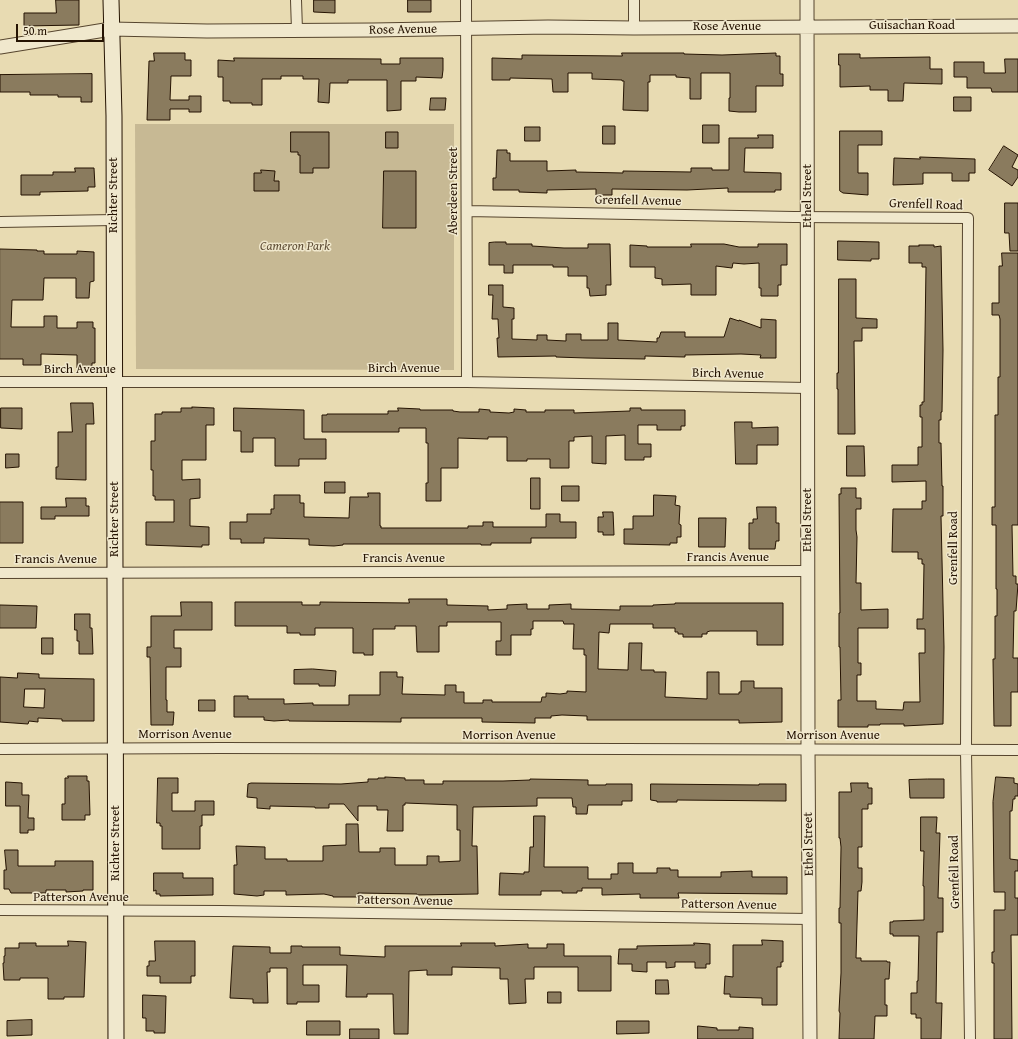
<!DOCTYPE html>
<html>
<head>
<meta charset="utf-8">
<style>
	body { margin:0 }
	#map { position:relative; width:1018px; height:1039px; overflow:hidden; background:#e8dbb2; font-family:"Gentium Book Plus",serif }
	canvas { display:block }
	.scale { position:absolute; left:16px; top:24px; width:88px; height:18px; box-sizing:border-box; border:2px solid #251302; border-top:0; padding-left:5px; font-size:12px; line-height:14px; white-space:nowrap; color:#251302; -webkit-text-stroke:3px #f0e8cd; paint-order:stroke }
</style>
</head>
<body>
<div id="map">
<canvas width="1018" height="1039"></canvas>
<div class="scale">50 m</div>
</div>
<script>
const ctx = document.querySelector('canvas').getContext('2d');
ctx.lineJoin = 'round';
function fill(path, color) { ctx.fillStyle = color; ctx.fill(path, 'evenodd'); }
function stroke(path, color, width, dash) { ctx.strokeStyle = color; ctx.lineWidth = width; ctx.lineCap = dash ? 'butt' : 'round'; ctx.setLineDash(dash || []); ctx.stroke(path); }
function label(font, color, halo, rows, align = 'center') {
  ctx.font = font + ' "Gentium Book Plus",serif'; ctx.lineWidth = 3; ctx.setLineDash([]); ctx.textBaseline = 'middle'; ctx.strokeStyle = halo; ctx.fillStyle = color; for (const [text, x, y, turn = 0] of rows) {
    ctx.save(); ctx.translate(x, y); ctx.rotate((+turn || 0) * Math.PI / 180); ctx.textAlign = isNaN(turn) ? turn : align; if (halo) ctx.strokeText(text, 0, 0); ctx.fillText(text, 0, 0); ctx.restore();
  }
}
fill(new Path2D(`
	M135,124H454V370L136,369Z`), '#c7b994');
const building = new Path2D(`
	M56,0H79V25L24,26V13H56Z
	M314,0H335V13L314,12Z
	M408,0H431V12H408Z
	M154,53H185V60H191V76H171L170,100H189V96H201V112H189V109H170V120H147L149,61H154Z
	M622,53H684V54L722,55L776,53V56H780V74H783V86H756V112H739L729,111V98H730V73H701V99H690V78L676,77V75H650V82H648V111L623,110L624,81H622V80L592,79V73H568V92H553L552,79L510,78V80H492V58L522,59V55L622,56Z
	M839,54H860V58L930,57V69H942V84L904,83L903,101H888V90H870V86L840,87V65H839Z
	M234,58L381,59V64H400V58H443V70L442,78L416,77V81H401V110L387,111V80H348V83H330L329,103L318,102L319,79H303V76H281V79H262V105H252V103H230V101H223V77H218V60L234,61Z
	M1005,59H1018V92H992L991,88H967V77H954V62H984V73H1005Z
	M92,74V102H81V97H58V95H30V92H0V75Z
	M954,97H971V111H954Z
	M431,98H446L445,110H430Z
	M703,125H719V143H703Z
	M603,126H615V144H603Z
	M525,127H540V141H525Z
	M840,131H882V145H858V173H868V195L843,193L840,191Z
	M291,132H329V168H313V173H300V155H298V152H291Z
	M386,132H398V148H386Z
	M758,135H773V148H745L744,172L781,173V190H775V192H728V188L687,190L612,189V195H596V189L547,190V193L519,192V190H493V178H496L497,150H507V153H510V161H547V171L576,170V172L623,173V171L691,172V168H712V170H729V138H758Z
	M1004,146L1018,155L1012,167L1018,170V177L1012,186L989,170Z
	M920,157L975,159V173H969V181H952V173H923V184L893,185L894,158L920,159Z
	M75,168H94L95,187H88V191L40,192V195H21V175H53V172H75Z
	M261,170L275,171L274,181H279V191H254V173H261Z
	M384,171H416V228H383Z
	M1005,203H1018V251H1010L1009,233H1005Z
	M838,241L879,242V259H871V261L838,260Z
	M495,242H506V244H532V246L564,248H588V244H610L611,285H606V295L590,296L589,288H587V276H568V267H553V265H513V273H504V265H489V243Z
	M691,244H724L739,247H758V244H787V265H781V285H778V296H761V288H759V263L744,264L733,263L732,268L716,266V295H691V284L662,285V279L655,278V267H630V245L647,246V247H691Z
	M919,245H934V247L941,246L943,350L942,412H941V420H939V443H941L942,486H943V516H941L944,647L943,724L904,726V724H880V725H868V727H838V700H841L840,647H839V613H840L839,494H841V488H856V498H861V509H856V530L857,537L856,583H861V610L888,609V628H858V663H861V675H857V701H876V709L903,710L904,702H920L919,653H925V629H917V619H923L924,564H922V559H918V552H892L893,509H922V501H926V481L892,482V465H918V447H922V417H920V405H922V402H924L926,267H922V263H909V246H919Z
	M0,249L37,250V251H44V254H77V251L94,252V281L90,282L89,298H76V278H44L43,300H12L11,327H44V316H57V328H77V322H93V328H95V363H92V368H77V355L41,354V365H23V359H0Z
	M1002,253H1018V525H1012L1013,576H1016V584H1018L1016,611H1014L1013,658H1018V692H1011V726H994L993,659H995V616H997V589H996V525H992V507H995V415H998V377H1000V319L999,315H992V303H999V266H1002Z
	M839,279H856V318L877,319V328H862V341H854L855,434H838V389H837V373H838Z
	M489,285H503V307L514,308V319H512V339L537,340V335H547V340L566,341V334H581V340H608V323H618V340L657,342V338H659L661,332H685V337H724L730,318L739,321V320L761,328V319L776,320V358H760L761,355L741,354L685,355V357L645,356V359L586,358L556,357V356L498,357L497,338H499L498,319H492L493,295H489Z
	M71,403H93L94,424H86V480L56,479V467H58V432H72Z
	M192,407L214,408V425H206V460H182V480L200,479V498L190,499V526L209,527V545H202V547L146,545V522H174V500H155V496H153V470H151V441H155V414H162V412H181V408H192Z
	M1,408H22V429L1,428Z
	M234,408L304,410V439H326V459H299V466H275V438H253V452H241V431H234Z
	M398,408L420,409V410H453V411L460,412H479V409L490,410V412L509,413L514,412V409L526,410V412H545V410H574V413L630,411V408H641V410H685V426H681V430H657V425H638V444H651V457H644V460H625V435L606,436V464L592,463V436L574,437V441H569V468H550V459H527V461H507V437H488V439L458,438V468H441V501H426V483H428V443H426V428H399V432H322V415H327V414H388V411H398Z
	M735,422H752V428L778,427V445H757V464H736Z
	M847,446H864L865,476H847Z
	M6,454H19V467L6,468Z
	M531,478H540V509H531Z
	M325,482H345V493H325Z
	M562,486H579V501H562Z
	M368,493H380V526H381V528H468V526H483V522H493V527H546V514H560V522H576V538H531V543H491V545H481V544H343V545L334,546L309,545V539L264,538V543H241V539H230V522H247V514H271V509H274V495H300V503H304V517L349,518L350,497H368Z
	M654,495L676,496L675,505L680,506L679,524L681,525V537H677V543H670V545L624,544V529H633V516H653Z
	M66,498H86V506H89V516H55V519H41V507H66Z
	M0,502H23V543H0Z
	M757,507H776V523H779V541H776L775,549H749V523H753V519H757Z
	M603,512H613L614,535H603V532H598V517H603Z
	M699,518H726L725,547H699Z
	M409,599H447V605L488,606V610L507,609V605L527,604V609H549V605L571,604V609L620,610V606H653V605L675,604V603H783V645H757V631H710L707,632V634H702V637H683V634H678V632H675V628H653V624H610L609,633L599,632L598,669L628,670L629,643H642L641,670H654V672H666L665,697L707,699V672H719V694H739V692H741V681H754V688H782V722L739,723V720H587V716L562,715L551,716V718H535V723L482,722V718H401V722L289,721V720L274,721L264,720V717H234V696H248V699H284V704L313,703V705H349V695H380V672H397V677H403L402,694L445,695V685H456V692H464V703H483V700H492V702H541L542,697H546V693L560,694L567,693V691L586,692V655H584V649H573L574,624H564L563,621H533V629H531V635H511V655H496V641H501V622H447V626H439V652H417L416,626H395V629H373V655H364V653H353V628H315V635H300V633H287V626H235V602H302V605H320V602L409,603Z
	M181,602H212V630H174V648H181V667H166V700H167V712H174L173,725H151L150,657H147V647H151V616H181Z
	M0,605L37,606L36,628H0Z
	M75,614H90V628H92L93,654H79V641H77V630H75Z
	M42,638H53V654H42Z
	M313,669L336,671L335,686H319V684H294V670Z
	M18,673L39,674V678L94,679V721H62V719L38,718V722L29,721L28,724L0,722V677L17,678ZM25,689H45L44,708L24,707Z
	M199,700H215V711H199Z
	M68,776H87V781H89L90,815H85V820H62V804H65V778H68Z
	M385,777L405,778V780H424V784H443V781H503L530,780V779L588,780V785H606V784H632V801H622V805H588L587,814H576V807H573L572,798H537V806L473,807L472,846H477L478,894L417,895V894L358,893V897H333V896L324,894L286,895V891H264V895L257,896L234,894V865H237L236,846L265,847V859H287V861H323V846L346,845V824H358L359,852H380V848H395V865H427V856H439V862L460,861V830H457V805L405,803V805H403V831H387L388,810H377V806H358V821L344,804H329V808H315V807L270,806V809L257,808V798L247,797L248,784L251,783L341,784L368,782V779H378V778H385Z
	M996,777L1014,778V783L1018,784V796H1015V799H1013L1012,811H1010V859L1018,860V871H1015V898H1018V935H1011L1012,1039H994V963H992V952H994V910H1005V892H994L993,802Z
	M158,778H178V793H172V811H195V801H214V815H202V826H200V849H162V826H160V823H157Z
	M928,779H944V798H910L909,780Z
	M6,782L22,783V795H29L28,818H34V830H28V833H20V806H6Z
	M851,783H868V788H872V804H868V809H862V847H858V868H862V882L861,891H858L856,958H861V961H887V962H890L889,979H885V1005H887V1016H875L874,1039H839L840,1013L839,1011L841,973V923H839V908H840L841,847L840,838H839V792H851Z
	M651,784L759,785V784H786V801L677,800V802H657V801L651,800Z
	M534,816H545L544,867H588V879H611V874H618V863H633V873H657V868H670V870H678V877H721V872L752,871V877H787V894L678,893L679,898H640V894L602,895V888H582V891H577V893H562V891H541V895H499L500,873L524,874V872H529L530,847H533Z
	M921,817H937L936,833H940L938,898H943V932H937L936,1003H942L941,1039H921V1018H916V1014H911V993H917V981H918L919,936H893V934H890V922H893V921L924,920V886H923L924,851H921Z
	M5,850H18V866H55V861H93V890H83V891L66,892V890H46V893H11L9,889H4V870H6Z
	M154,873H183V878H213V895L160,896V894H156V890L154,891Z
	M762,940L783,941V962H781V967H777V1005H762V998L730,997V994H724L725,976L733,977V945H762Z
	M68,941L86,942L84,997H64V999H48V978H20V980H4L3,963H4V956H5V948H19V943H36V946H68Z
	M155,941H195V976H191V983H160V976H147V966H149V961H155Z
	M461,943H495V946L528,944V948H547V944H564V956H611V991H578V967H534V979H525L526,1003L509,1004L508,979H500V968L452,967V975H427V970L409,971L408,1034H394L393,994H367V997H346L347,965H303V985H319V1002H297V1004H287V968H270V972H267L268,1003H253V999L230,998L233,946L270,947V953H291V946H302V947H340V955L385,957V946H461Z
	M694,943L710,944V964H706V968H695V962H675V967L666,968V962H647V972L632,971V964H618L619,949H637V946L694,945Z
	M656,980H668L669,994H656Z
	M548,992H561V1003H548Z
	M143,995L166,996L165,1033H154V1031H146V1018H143Z
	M32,1020V1035L7,1036V1021Z
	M307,1021H340V1035H307Z
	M617,1021H649V1033L617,1034Z
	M698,1026L717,1028V1030H739V1027L753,1028V1039H698Z
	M350,1029H379V1039H350Z`);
fill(building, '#8a7b5e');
stroke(building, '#251302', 1);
const minor = new Path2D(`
	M296,0L297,30
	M466,0L467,382
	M634,0V28
	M467,211L794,217L968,218L966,750L970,1039
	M0,222L114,220
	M0,382H467L808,388
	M0,573L808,571
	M0,749L222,748L1018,750
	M0,910L221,911L810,919`);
const tertiary = new Path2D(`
	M807,0L808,750L810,1039
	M0,47L111,29L207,31L373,30L548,27L634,28L1018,26`);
const secondary = new Path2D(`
	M111,0L114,116L116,1039`);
stroke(minor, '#56452e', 12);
stroke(tertiary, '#56452e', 15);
stroke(secondary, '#251302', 17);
stroke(minor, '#f0e8cd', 10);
stroke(tertiary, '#f0e8cd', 13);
stroke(secondary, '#f0e8cd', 15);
label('13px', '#251302', '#f0e8cd', [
	["Guisachan Road",912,26],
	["Rose Avenue",727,27],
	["Rose Avenue",403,30,-1],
	["Aberdeen Street",454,191,-90],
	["Richter Street",114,195,-90],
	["Ethel Street",808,196,-90],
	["Grenfell Avenue",638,201,1],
	["Grenfell Road",926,205,2],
	["Birch Avenue",404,369],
	["Birch Avenue",80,370],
	["Birch Avenue",728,374,1],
	["Richter Street",115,519,-90],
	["Ethel Street",808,520,-90],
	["Grenfell Road",954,548,-90],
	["Francis Avenue",728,558],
	["Francis Avenue",404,559],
	["Francis Avenue",56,560],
	["Morrison Avenue",185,735],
	["Morrison Avenue",509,736],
	["Morrison Avenue",833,736],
	["Richter Street",116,843,-90],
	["Ethel Street",809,844,-91],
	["Grenfell Road",955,872,-91],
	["Patterson Avenue",81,898],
	["Patterson Avenue",405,901,1],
	["Patterson Avenue",729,905,1]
]);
label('italic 13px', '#5e4d35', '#f0e8cd', [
	["Cameron Park",295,247]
]);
</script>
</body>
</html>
